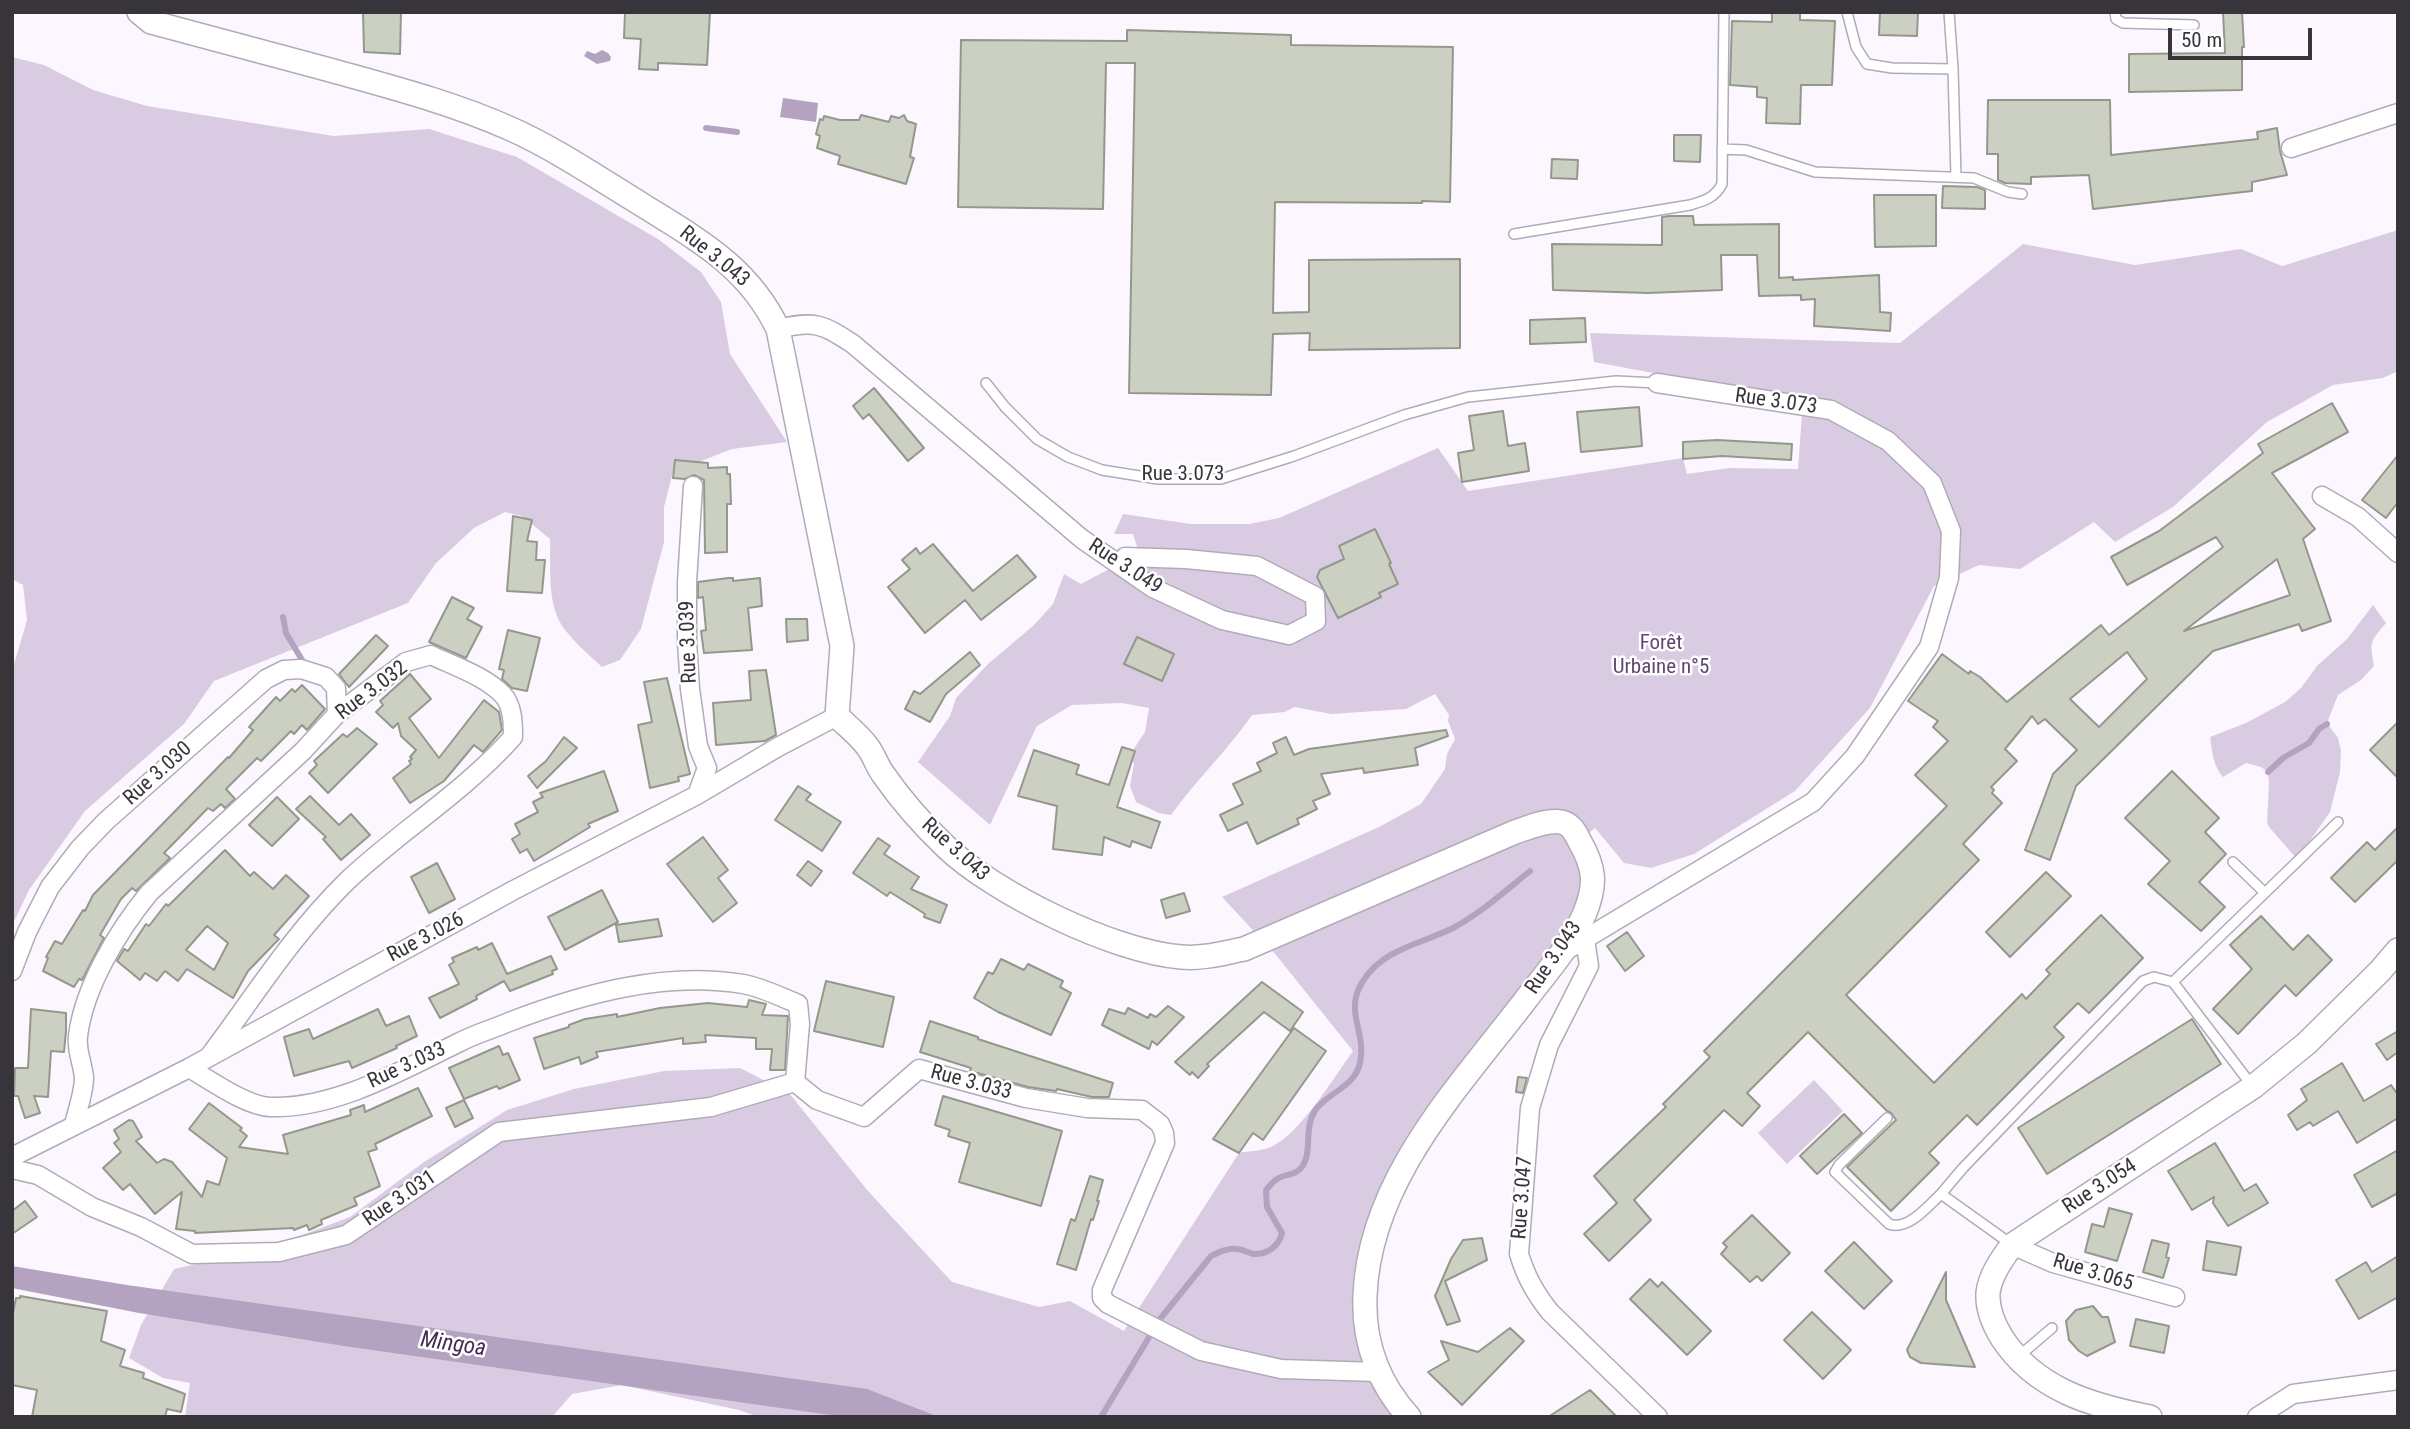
<!DOCTYPE html>
<html>
<head>
<meta charset="utf-8">
<style>
	body { margin:0 }
	#map { position:relative; width:2410px; height:1429px; overflow:hidden; background:#fcf7ff; font-family:"Roboto Condensed",sans-serif }
	canvas { display:block }
	.frame { position:absolute; inset:0; border:14px solid #38353a; pointer-events:none }
	.scale { position:absolute; left:2168px; top:28px; width:144px; height:32px; box-sizing:border-box; border:4px solid #38353a; border-top:0; padding-left:9px; font-size:21px; line-height:24px; white-space:nowrap; color:#38353a; -webkit-text-stroke:5px #fff; paint-order:stroke }
</style>
</head>
<body>
<div id="map">
<canvas width="2410" height="1429"></canvas>
<div class="frame"></div>
<div class="scale">50 m</div>
</div>
<script>
const ctx = document.querySelector('canvas').getContext('2d');
ctx.lineJoin = 'round';
function fill(path, color) { ctx.fillStyle = color; ctx.fill(path, 'evenodd'); }
function stroke(path, color, width, dash) { ctx.strokeStyle = color; ctx.lineWidth = width; ctx.lineCap = dash ? 'butt' : 'round'; ctx.setLineDash(dash || []); ctx.stroke(path); }
function label(font, color, halo, rows, align = 'center') {
  ctx.font = font + ' "Roboto Condensed",sans-serif'; ctx.lineWidth = 5; ctx.setLineDash([]); ctx.textBaseline = 'middle'; ctx.strokeStyle = halo; ctx.fillStyle = color; for (const [text, x, y, turn = 0] of rows) {
    ctx.save(); ctx.translate(x, y); ctx.rotate((+turn || 0) * Math.PI / 180); ctx.textAlign = isNaN(turn) ? turn : align; if (halo) ctx.strokeText(text, 0, 0); ctx.fillText(text, 0, 0); ctx.restore();
  }
}
fill(new Path2D(`
	M12,57L44,65L93,90L147,106L334,136L429,129L517,157L658,239L701,272L721,302L730,354L787,442L732,449L673,472L664,507V542L641,629L620,660L602,667C590,656 576,644 566,631C546,608 551,567 550,539L522,516L505,512L474,528L436,563L408,603L214,681L184,724L85,811L29,890L12,926V671L27,620L23,585L12,579Z
	M2398,230V371L2383,378L2333,385L2267,422L2173,507L2115,542L2094,522L2020,569L1979,565L1934,586L1870,708L1795,791L1694,854L1651,868L1624,863L1595,828L1579,841L1587,898L1433,1121L1376,1231L1367,1333L1411,1417H759L739,1410L622,1385L572,1394L552,1417H185L190,1383L163,1378L129,1358L141,1325L174,1269L265,1249L350,1217L424,1162L507,1110L574,1089L664,1071L740,1068L789,1093L868,1191L952,1282L1039,1307L1070,1301L1124,1331L1239,1153C1249,1151 1262,1151 1271,1147C1300,1134 1334,1077 1353,1051L1276,955L1222,897L1379,827L1421,804L1445,769L1447,754L1455,739L1448,721L1449,715L1435,694L1406,709L1331,714L1294,707L1285,712L1252,715C1227,751 1197,779 1171,815L1159,813L1136,802L1130,786L1134,764L1129,756L1145,732L1149,708L1122,703L1072,705L1037,726L990,825L918,762L950,716L956,698L988,664L1034,625L1053,604L1064,574L1081,584L1139,553L1133,534H1114L1123,514L1191,524H1249L1279,518L1438,448L1468,491L1683,458L1687,474L1729,468L1798,469L1803,401L1594,362L1590,333L1900,343L2023,244L2135,265L2241,249L2282,266Z
	M2373,605L2386,623C2369,643 2370,641 2374,666L2361,680L2338,695L2327,723L2338,738L2341,751L2340,772L2330,812L2301,854L2296,858L2269,827L2267,822L2269,783L2268,772L2261,767L2246,763L2223,777C2213,766 2212,751 2210,737L2246,723L2285,702L2301,688L2317,666L2347,639Z
	M1814,1080L1843,1111L1787,1164L1758,1133Z`), '#d9cce2');
fill(new Path2D(`
	M602,50L608,53L611,57L610,61L597,64L584,56L587,51L595,54Z
	M783,98L818,103L816,122L780,117Z
	M12,1266L127,1285L867,1389L939,1417H844L344,1346L139,1313L12,1288Z`), '#b4a3c0');
stroke(new Path2D(`
	M706,128L737,132
	M283,617L286,633L305,665
	M2268,772L2283,758L2309,743L2319,729L2327,724
	M1101,1417L1160,1319L1211,1256C1219,1252 1227,1248 1237,1249C1243,1249 1248,1253 1253,1254C1267,1255 1279,1246 1282,1233L1267,1207L1266,1190C1269,1187 1273,1181 1277,1179C1284,1174 1295,1176 1301,1168C1314,1153 1302,1126 1317,1108C1330,1092 1355,1086 1360,1063C1367,1032 1343,1011 1363,981C1383,949 1421,944 1453,928C1481,913 1505,891 1530,871`), '#b4a3c0', 6);
const building = new Path2D(`
	M363,12H401L400,54L364,52Z
	M625,12H710L707,65L658,63V70L639,69L641,39L624,38Z
	M1772,12H1800V20L1835,21L1832,85H1801L1800,124L1766,123L1767,98L1757,97V87L1730,85L1732,21L1772,22Z
	M1880,12H1918L1917,36L1879,35Z
	M2223,12H2242L2244,47H2242V90L2129,92V54L2225,53Z
	M1127,30L1291,35V45L1453,47L1450,202L1422,201V203L1275,202L1273,313L1309,312V260L1460,259V348L1309,350L1310,333L1273,334L1271,395L1129,393L1135,63H1106L1103,209L958,207L961,40L1127,41Z
	M1988,100H2110L2111,155L2258,139L2257,132L2277,128L2280,151L2287,175L2252,182V191L2093,209L2089,175L2031,177V184L2005,183L1998,180V154H1987Z
	M861,115L889,122L891,116L899,118L904,115L907,121L916,124L910,157L914,158L906,184L838,164L840,156L817,148L820,136L816,134L820,119L823,120L824,116L840,120H859Z
	M1674,135H1701L1700,162L1674,161Z
	M1552,159L1578,160L1577,179L1551,178Z
	M1943,186L1977,187L1985,190V209L1942,208Z
	M1874,195H1936V246L1875,247Z
	M1669,216H1693L1694,225L1779,224V278L1793,277V280L1879,275L1880,312L1891,313L1890,331L1814,326L1815,299L1801,300V295L1759,296L1757,255H1721L1722,290L1648,293L1553,290L1552,244L1662,245V217Z
	M1585,318L1586,342L1530,344V320Z
	M874,388L924,448L908,461L869,414L863,419L853,406Z
	M2332,403L2348,432L2272,473L2315,529L2303,539L2331,621L2302,631L2299,624L2213,651L2076,786L2050,860L2025,850L2053,774L2077,750L2045,719L2038,724L2032,716L2005,749L2017,761L1991,787L1994,790L1992,793L2002,803L1963,844L1979,860L1846,995L1934,1083L2022,994L2026,999L2050,974L2046,970L2101,915L2143,958L2089,1013L2078,1003L2054,1027L2064,1037L1977,1125L1967,1115L1929,1153L1939,1163L1891,1211L1847,1167L1896,1120L1891,1113L1887,1111L1808,1032L1747,1093L1760,1106L1742,1126L1724,1110L1634,1200L1651,1220L1609,1261L1584,1234L1617,1203L1594,1176L1666,1107L1663,1104L1710,1057L1704,1051L1947,806L1915,775L1948,741L1933,727L1938,721L1908,701L1942,654L1969,674L1970,671L1980,677L2007,702L2101,625L2109,635L2223,547L2216,537L2127,585L2111,557L2159,531L2263,453L2258,444ZM2277,559L2290,595L2184,631ZM2127,652L2147,679L2099,727L2070,699Z
	M1639,407L1642,446L1581,452L1577,412Z
	M1503,411L1508,446L1525,443L1529,471L1462,482L1458,453L1474,450L1469,416Z
	M1717,440L1792,444L1791,460L1722,456L1683,459V442Z
	M2398,455V502L2386,518L2362,500Z
	M675,460L708,463V468L727,467V474H730L731,504H727V552L705,553L704,480L694,475L685,479L673,478Z
	M513,516L532,520L527,541L537,542L536,560H545L542,593L507,591Z
	M1375,529L1391,563L1389,564L1398,584L1379,593L1381,597L1338,618L1317,577L1320,570L1344,559L1339,546Z
	M933,544L973,591L1017,555L1036,577L981,620L965,600L925,633L888,587L910,569L902,560L916,548L920,554Z
	M728,578H733V581L760,578L762,606L748,608L752,650L704,653L701,631L706,630L703,597L698,598V582Z
	M452,597L474,608L467,619L482,627L466,658L429,642Z
	M786,619H807L808,640L787,642Z
	M508,630L540,638L527,691L512,688L502,679L504,670L499,669Z
	M376,635L388,646L349,687L339,674Z
	M1137,637L1174,654L1162,681L1124,664Z
	M970,652L980,665L946,694L930,722L905,709L914,691L920,694Z
	M766,670L776,735L765,741L716,745L713,703L751,700L749,671Z
	M410,674L431,699L409,718L439,758L484,700L499,712L502,730L483,752L474,745L444,781L410,803L393,778L411,764L409,761L412,759L410,757L416,750L401,736L398,723L393,728L376,712L383,705L380,701Z
	M667,678L690,774L678,777L679,781L650,788L638,725L652,722L644,682Z
	M302,685L325,709L307,730L302,725L294,734L291,731L261,761L257,758L226,789L235,799L225,808L221,804L213,811L208,808L164,853L170,858L136,891L132,888L121,899L100,935L104,938L82,980L79,979L74,987L43,971L48,958L46,957L55,941L62,944L83,910L85,911L93,895L228,757L229,758L253,730L249,727L276,697L280,701L292,689L295,692Z
	M2398,722V778L2370,750Z
	M357,728L377,744L328,793L309,773L317,765L314,761L343,734L347,737Z
	M1446,730L1448,736L1415,748L1418,765L1364,773L1363,768L1321,774L1330,794L1313,801L1317,809L1297,819L1299,824L1257,844L1247,822L1228,831L1220,815L1243,804L1233,784L1261,771L1257,763L1277,753L1273,743L1286,737L1294,755L1309,749Z
	M564,737L577,748L537,788L528,776L546,761Z
	M1122,747L1135,751L1117,807L1160,822L1151,848L1132,841L1130,847L1104,837L1102,855L1053,849L1057,806L1018,796L1034,750L1079,765L1076,774L1109,785Z
	M604,771L618,811L588,824L590,827L534,861L527,849L520,853L512,839L520,834L515,824L538,812L533,802L543,797L540,793Z
	M2172,771L2219,818L2205,832L2226,854L2199,882L2225,907L2201,931L2148,884L2170,861L2125,818Z
	M798,786L811,794L806,800L841,822L822,851L775,820Z
	M310,796L339,825L351,814L370,835L341,860L323,839L326,837L296,809Z
	M277,797L299,819L272,846L249,825Z
	M2398,827V860L2355,902L2331,878L2367,842L2375,850Z
	M703,837L728,870L718,878L737,903L713,922L667,864Z
	M878,838L890,846L884,854L919,877L911,889L947,905L940,923L924,917L925,914L890,892L887,896L853,873Z
	M225,850L250,876L254,872L273,889L286,875L309,896L274,935L279,939L248,971L233,998L187,969L178,981L165,971L157,981L145,973L140,980L117,961L124,949L128,951L146,924L149,926L166,904L168,906ZM207,926L228,943L214,970L186,950Z
	M808,861L822,871L811,886L797,875Z
	M437,863L455,899L429,913L411,877Z
	M2046,872L2071,896L2010,957L1986,932Z
	M602,890L618,922L565,950L548,917Z
	M1184,893L1190,911L1166,918L1161,900Z
	M2261,916L2293,950L2308,935L2332,960L2296,996L2285,985L2238,1034L2213,1009L2252,969L2230,945Z
	M658,919L662,936L619,942L616,925Z
	M1627,932L1644,956L1625,971L1607,946Z
	M492,943L507,974L551,956L557,969L552,971L553,974L510,991L504,981L476,996L477,999L440,1018L429,998L459,984L449,965L454,962L452,958L477,947L478,950Z
	M1001,959L1024,970L1028,964L1063,981L1060,987L1071,993L1051,1035L998,1012L974,998L988,972L993,974Z
	M826,981L894,997L883,1047L814,1031Z
	M1262,982L1303,1012L1290,1031L1264,1012L1207,1064L1209,1066L1198,1078L1192,1072L1190,1075L1175,1062Z
	M749,1000L766,1004L762,1015L788,1016L785,1070H770L772,1049H756V1038L705,1035L706,1042L683,1044V1038L596,1052L598,1057L581,1064L579,1057L544,1069L534,1038L569,1027V1025L585,1019L617,1014V1017L660,1008L708,1003L747,1007Z
	M1168,1006L1184,1017L1157,1045L1152,1041L1149,1049L1102,1025L1109,1009L1125,1014L1128,1008L1148,1018L1150,1014L1156,1017Z
	M31,1009L66,1013V1031L64,1052L51,1051L48,1097L34,1096L40,1113L25,1118L18,1096H14L15,1068H28Z
	M378,1009L386,1026L409,1016L417,1036L396,1046L397,1048L352,1068L349,1061L294,1076L284,1037L309,1029L313,1039Z
	M2192,1019L2221,1064L2047,1174L2018,1128Z
	M930,1021L978,1037V1039L1113,1083L1109,1097H1092L1057,1089L1056,1091L1028,1087L970,1071L971,1068L920,1052Z
	M1294,1028L1326,1051L1263,1140L1253,1133L1239,1153L1213,1139Z
	M2398,1031V1052L2387,1060L2376,1044Z
	M499,1046L503,1055L508,1053L520,1080L499,1089L497,1086L464,1099L449,1068Z
	M2342,1063L2364,1101L2391,1085L2398,1095V1118L2357,1143L2338,1111L2313,1126L2310,1122L2297,1130L2288,1115L2307,1100L2301,1089Z
	M1518,1077L1527,1078L1523,1093L1516,1092Z
	M418,1088L432,1116L375,1144L377,1149L368,1152L380,1186L354,1198L357,1205L321,1220L322,1224L309,1230L307,1225L294,1230L293,1228L195,1233V1231L176,1229L182,1192L155,1214L130,1184L123,1190L103,1168L121,1152L114,1143L119,1139L114,1130L129,1120L133,1121L142,1137L136,1141L157,1163L164,1159L172,1162L202,1197L207,1181L219,1185L227,1158L189,1129L209,1103L242,1128L240,1130L247,1136L239,1147L288,1154L283,1135L351,1115L350,1110L364,1105L365,1112Z
	M943,1096L1062,1131L1041,1206L959,1182L970,1143L948,1136L950,1130L935,1125Z
	M464,1100L473,1118L455,1127L446,1108Z
	M1844,1114L1862,1133L1817,1174L1800,1156Z
	M2215,1143L2244,1191L2256,1184L2268,1203L2228,1226L2213,1203L2214,1197L2192,1210L2168,1171Z
	M2398,1150V1193L2372,1207L2354,1175Z
	M1090,1176L1103,1180L1097,1201H1099L1093,1220L1091,1219L1076,1270L1057,1264L1071,1219L1075,1221Z
	M25,1201L37,1217L12,1234V1211Z
	M2109,1208L2132,1214L2117,1261L2085,1252L2092,1224L2104,1227Z
	M1752,1215L1790,1253L1762,1281L1757,1276L1750,1282L1721,1254L1727,1247L1723,1243Z
	M1482,1238L1487,1260L1445,1281L1460,1321L1447,1325L1435,1296L1451,1259L1463,1240Z
	M2152,1240L2169,1244L2166,1257L2169,1258L2163,1278L2143,1272Z
	M2207,1241L2241,1247L2236,1275L2203,1270Z
	M1854,1242L1892,1281L1864,1309L1825,1271Z
	M2398,1256V1297L2359,1319L2336,1280L2366,1262L2372,1272Z
	M1946,1272V1300L1975,1367L1921,1363L1910,1357L1907,1350Z
	M1650,1279L1658,1287L1662,1282L1711,1331L1687,1355L1630,1299Z
	M20,1296L107,1311L101,1341L125,1350L120,1366L144,1373L143,1378L185,1394L181,1412L167,1409L165,1417H32L37,1390L12,1385V1318L16,1298H20Z
	M2093,1306L2102,1317H2108L2115,1342L2087,1356L2079,1351L2069,1340L2066,1321L2076,1310Z
	M1812,1312L1851,1350L1823,1379L1784,1340Z
	M2136,1319L2169,1326L2164,1353L2130,1346Z
	M1510,1328L1524,1341L1462,1405L1428,1372L1449,1360L1441,1341L1478,1352Z
	M1590,1390L1617,1417H1548Z`);
fill(building, '#ccd0c3');
stroke(building, '#94988c', 2);
const service = new Path2D(`
	M1847,12L1856,47L1867,64L1892,68L1953,69L1949,12
	M2115,12L2116,19L2123,23L2194,25
	M1953,69L1956,177
	M1722,149L1746,150L1815,172L1974,178L2008,192L2022,194
	M1514,234L1690,205C1704,201 1715,198 1722,184L1724,12
	M986,383L1005,407L1037,439L1068,457L1102,470L1158,479H1221L1294,456L1404,415L1468,397L1616,381L1657,383
	M2233,862L2264,892
	M2173,982L2338,822
	M1887,1118L1839,1165L1835,1172L1889,1224C1908,1231 1927,1207 1941,1194
	M2011,1244L1941,1194L1963,1168L2143,981L2154,977L2173,982L2253,1087
	M2018,1357L2052,1328`);
const minor = new Path2D(`
	M2291,148L2398,113
	M778,329C815,320 822,324 853,344L1082,539L1153,588L1222,620L1289,635L1316,621L1315,596L1257,566L1186,559L1125,557
	M693,486L687,582V641L690,689L698,746L707,768L697,795
	M2322,496L2358,517L2398,553
	M1585,939L1589,966L1549,1045L1530,1108L1519,1254C1526,1277 1535,1293 1550,1312L1658,1417
	M1565,951L1813,802L1855,756L1929,647L1949,578L1951,531L1932,483L1888,441L1831,410L1657,383
	M12,971L27,932L50,887L80,848L106,821L266,679L284,670L301,669L326,677L336,688L337,714
	M189,1068C210,1080 246,1106 270,1107C336,1109 402,1070 460,1042C475,1034 493,1029 509,1022C582,994 664,971 743,984C761,987 781,997 798,1004L800,1024L795,1082L817,1100L864,1117L919,1069L1026,1098L1087,1108L1142,1110L1160,1124L1164,1133L1165,1143L1102,1290V1298L1108,1304L1201,1351L1281,1369L1377,1372
	M74,1125C77,1111 84,1093 84,1078C83,1064 76,1050 78,1036C84,987 118,931 149,893L303,751L337,714L406,662L431,655C454,666 485,676 503,695C513,706 513,724 513,737C463,793 401,830 347,881C294,933 255,995 211,1054
	M12,1157L189,1068L514,890L697,795L778,747L837,716
	M12,1169L38,1175L92,1207L141,1227L192,1254L279,1252L346,1235L499,1132L711,1107L795,1082
	M2012,1245L2053,1263L2175,1297
	M2257,1417L2293,1394L2398,1380`);
const tertiary = new Path2D(`
	M139,12L151,22C210,38 270,54 330,70C391,87 453,103 511,129C558,150 601,180 644,206C700,241 749,268 778,329L842,646L837,716C847,726 859,735 867,746C874,755 877,766 883,774C901,800 923,825 946,847C994,893 1114,952 1181,957C1203,959 1223,953 1244,949L1515,832C1528,828 1547,819 1561,822C1571,824 1575,832 1579,840C1595,868 1597,884 1584,915C1570,946 1547,972 1527,998C1460,1086 1369,1179 1365,1296C1363,1341 1378,1383 1409,1417
	M2150,1417C2093,1406 2036,1390 2002,1338C1994,1325 1987,1309 1988,1293C1990,1275 2002,1259 2012,1245L2253,1087L2307,1043L2380,971L2398,950`);
stroke(service, '#b2abb7', 12);
stroke(minor, '#b2abb7', 21);
stroke(tertiary, '#b2abb7', 26);
stroke(service, '#fff', 9);
stroke(minor, '#fff', 18);
stroke(tertiary, '#fff', 23);
label('21px', '#38353a', '#fff', [
	["Rue 3.043",714,257,39],
	["Rue 3.073",1776,402,8],
	["Rue 3.073",1183,475],
	["Rue 3.049",1125,567,33],
	["Rue 3.039",689,642,-92],
	["Rue 3.032",372,691,-37],
	["Rue 3.030",158,774,-42],
	["Rue 3.043",955,850,42],
	["Rue 3.026",426,938,-28],
	["Rue 3.043",1554,958,-56],
	["Rue 3.033",407,1066,-25],
	["Rue 3.033",971,1083,15],
	["Rue 3.054",2100,1187,-33],
	["Rue 3.047",1523,1198,-86],
	["Rue 3.031",400,1199,-34],
	["Rue 3.065",2093,1273,17]
]);
label('21px', '#614672', '#fff', [
	["Forêt",1661,644],
	["Urbaine n°5",1661,668]
]);
label('italic 23px', '#452c55', '#fff', [
	["Mingoa",453,1345,8]
]);
</script>
</body>
</html>
